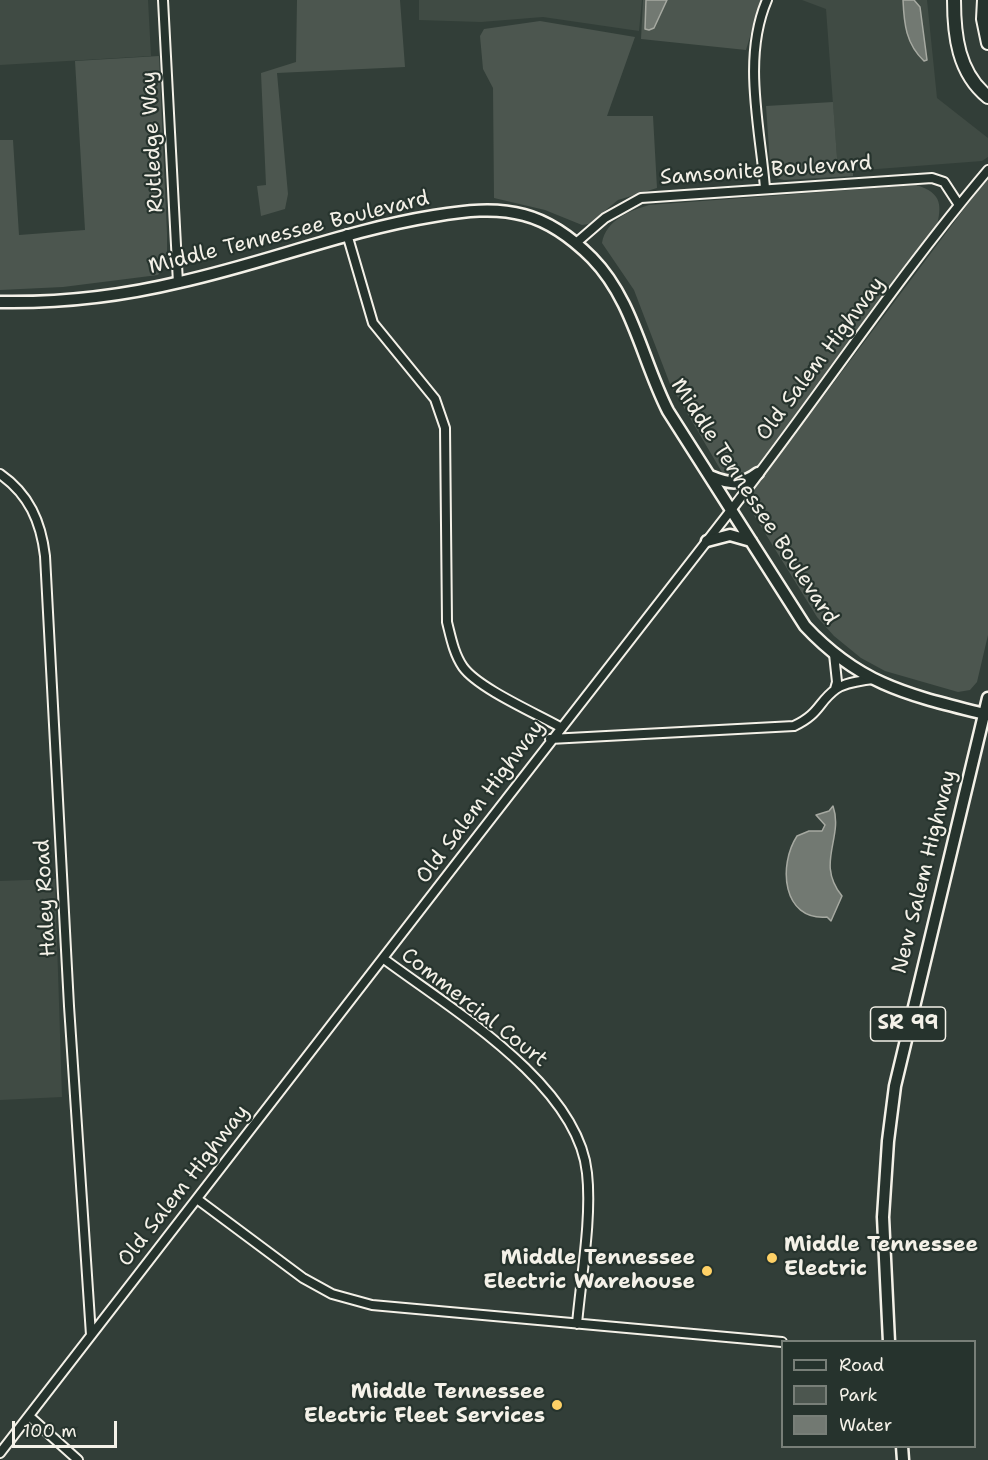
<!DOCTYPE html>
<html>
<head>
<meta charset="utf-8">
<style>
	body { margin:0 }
	#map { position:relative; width:988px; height:1460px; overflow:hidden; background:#323e38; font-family:"Shantell Sans",sans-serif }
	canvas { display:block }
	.legend { position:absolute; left:781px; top:1340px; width:195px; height:108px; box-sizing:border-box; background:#26332d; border:2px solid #787f78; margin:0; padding:8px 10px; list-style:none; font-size:18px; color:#f4f1e8 }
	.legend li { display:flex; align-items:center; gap:12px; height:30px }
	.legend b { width:30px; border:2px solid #787f78 }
	.scale { position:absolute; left:12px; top:1421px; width:105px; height:27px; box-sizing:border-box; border:3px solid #f4f1e8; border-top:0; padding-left:8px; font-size:18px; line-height:21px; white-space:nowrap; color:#f4f1e8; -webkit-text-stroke:4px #26332d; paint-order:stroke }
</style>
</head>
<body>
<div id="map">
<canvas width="988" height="1460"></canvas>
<ul class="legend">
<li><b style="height:8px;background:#26332d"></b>Road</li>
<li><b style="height:16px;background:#4c564f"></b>Park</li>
<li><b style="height:16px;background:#727972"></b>Water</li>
</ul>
<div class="scale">100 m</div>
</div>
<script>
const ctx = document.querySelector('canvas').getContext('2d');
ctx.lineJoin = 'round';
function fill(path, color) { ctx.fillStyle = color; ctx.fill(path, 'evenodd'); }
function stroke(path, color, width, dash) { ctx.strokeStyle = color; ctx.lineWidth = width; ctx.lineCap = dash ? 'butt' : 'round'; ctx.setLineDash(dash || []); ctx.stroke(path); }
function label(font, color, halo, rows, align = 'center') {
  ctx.font = font + ' "Shantell Sans",sans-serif'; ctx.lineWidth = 4.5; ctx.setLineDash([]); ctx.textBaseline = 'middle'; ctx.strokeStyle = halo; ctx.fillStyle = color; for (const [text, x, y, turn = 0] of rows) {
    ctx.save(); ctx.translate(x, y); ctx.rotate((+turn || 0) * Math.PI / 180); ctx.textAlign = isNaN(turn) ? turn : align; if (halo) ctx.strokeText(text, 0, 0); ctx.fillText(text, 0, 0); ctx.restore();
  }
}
fill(new Path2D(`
	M0,0H148L151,56L0,65Z
	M419,0H642L639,31L543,17L481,22L419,20Z
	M802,0H927L937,98L988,138V157L982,161L838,172L826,9Z
	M55,879L62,1097L0,1100V881Z`), '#404b44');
fill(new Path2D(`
	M297,0H400L405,67L277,73L288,194L285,209L261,216L257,186L266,185L261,73L296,62Z
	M643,0H761L746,50L641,39Z
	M540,21L635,37L607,116H653L657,188L618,200L589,224L582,225L545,210L494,198L493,88L483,69L480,36L484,29Z
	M159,56L167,233V262L158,275L63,287L0,290V140H13L19,235L85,230L75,61Z
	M833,102L838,171L853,170V176L784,180L776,178L770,164L766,106Z
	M988,177V635L977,682L970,690L958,692L885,671L861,658L834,636L817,617L747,504L751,493Z
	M916,185C943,193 942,206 936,230L759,466C748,478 739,481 723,474L670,384L634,290L602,243C606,220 629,211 649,205Z`), '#4c564f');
const water = new Path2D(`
	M646,0H667L654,28L649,30L645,29Z
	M903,0H914L920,7L927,60L924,61C906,44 904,24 903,0Z
	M833,806C844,838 815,863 842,896L831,921L827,917C782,921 778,865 797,836L809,831H822L825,825L816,815L829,811Z`);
fill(water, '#727972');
stroke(water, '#a6a9a1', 1.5);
const minor = new Path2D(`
	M163,0L178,283
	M765,188C760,127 742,58 767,0
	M347,234L373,323L435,399L445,428L447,622C451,638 454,654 463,667C478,688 535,713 560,727
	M576,243L605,218L641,198L932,178L944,182L959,205
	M0,474C29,494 41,522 45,556L69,1006L91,1335
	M834,654L837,682L835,689
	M550,739L794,726C820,714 818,702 836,689C846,682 861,681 872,679
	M384,959C451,1009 578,1084 587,1173C592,1218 581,1278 577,1324
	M197,1199L303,1278L332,1294L372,1305L782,1342
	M29,1416L78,1460
	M0,1453C243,1140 484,826 728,514C816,401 895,280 988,170`);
const major = new Path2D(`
	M0,302C59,303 122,296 180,282C266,263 347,230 434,216C464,211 495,207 524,215C551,222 573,239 592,258C633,300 642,360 668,411L805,626C860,685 909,695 984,714
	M710,476C729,484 741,486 758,473
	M707,541L730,535L751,541
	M889,1342L883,1217L888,1141L895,1086L988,698
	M902,1446L903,1460`);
const highway = new Path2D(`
	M954,0C954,35 958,73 988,97
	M984,0L983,19L988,43`);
stroke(minor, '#f4f1e8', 12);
stroke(major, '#f4f1e8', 15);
stroke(highway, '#f4f1e8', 16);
stroke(minor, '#26332d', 8);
stroke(major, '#26332d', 10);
stroke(highway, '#26332d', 12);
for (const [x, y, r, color] of [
	[772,1258,6,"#ffd166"],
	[707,1271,6,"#ffd166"],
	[557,1405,6,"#ffd166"]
]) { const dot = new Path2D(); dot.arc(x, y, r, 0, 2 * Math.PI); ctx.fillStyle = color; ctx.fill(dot); stroke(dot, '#26332d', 2); }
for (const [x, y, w] of [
	[908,1024,75]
]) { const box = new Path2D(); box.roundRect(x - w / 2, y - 17, w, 34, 4.5); ctx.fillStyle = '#26332d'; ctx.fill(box); stroke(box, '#f4f1e8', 1.5); }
label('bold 20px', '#f4f1e8', null, [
	["SR 99",908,1024]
]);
label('21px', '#f4f1e8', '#26332d', [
	["Rutledge Way",153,142,-93],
	["Samsonite Boulevard",766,171,-4],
	["Middle Tennessee Boulevard",289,233,-14],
	["Old Salem Highway",821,359,-53],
	["Middle Tennessee Boulevard",754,502,57],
	["Old Salem Highway",481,802,-53],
	["New Salem Highway",925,872,-76],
	["Haley Road",46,898,-93],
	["Commercial Court",474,1008,38],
	["Old Salem Highway",184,1186,-52]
]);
label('bold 21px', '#f4f1e8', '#26332d', [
	["Middle Tennessee",784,1246,"left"],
	["Electric",784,1270,"left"],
	["Middle Tennessee",695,1259],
	["Electric Warehouse",695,1283],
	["Middle Tennessee",545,1393],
	["Electric Fleet Services",545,1417]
], 'right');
</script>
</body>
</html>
